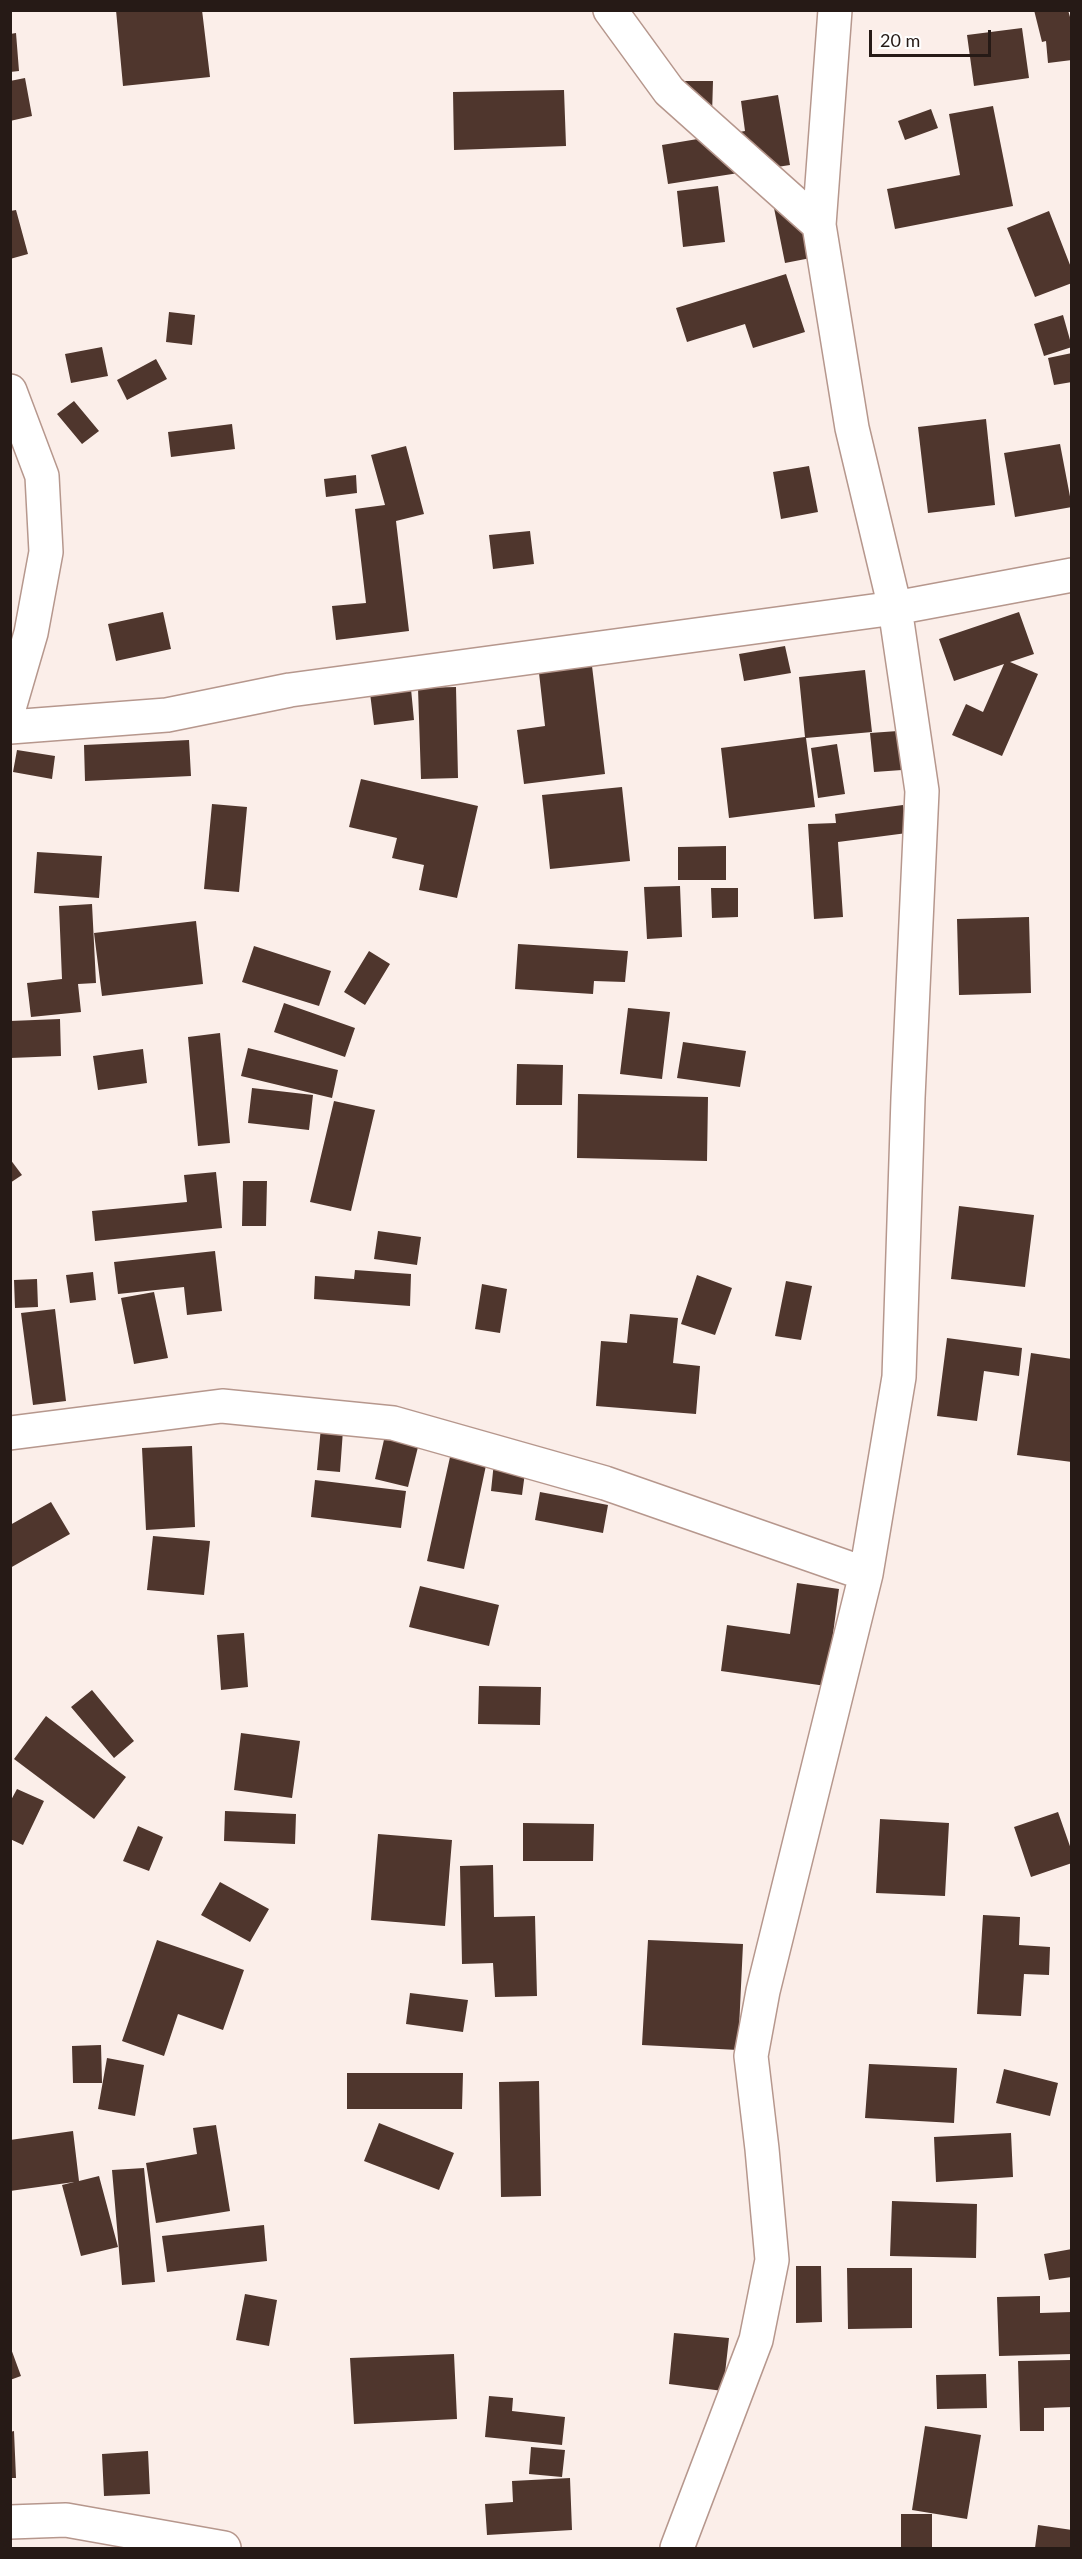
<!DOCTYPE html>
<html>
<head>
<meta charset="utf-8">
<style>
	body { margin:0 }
	#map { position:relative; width:1082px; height:2559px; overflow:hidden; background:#fbeee9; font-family:Lato,sans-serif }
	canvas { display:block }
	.frame { position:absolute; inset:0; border:12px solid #261a16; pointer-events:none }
	.scale { position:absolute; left:869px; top:30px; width:122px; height:27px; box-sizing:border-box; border:3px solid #261a16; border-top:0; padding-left:8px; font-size:18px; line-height:21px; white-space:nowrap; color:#261a16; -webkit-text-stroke:4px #fefefe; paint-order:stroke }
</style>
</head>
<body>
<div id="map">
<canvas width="1082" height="2559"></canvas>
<div class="frame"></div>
<div class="scale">20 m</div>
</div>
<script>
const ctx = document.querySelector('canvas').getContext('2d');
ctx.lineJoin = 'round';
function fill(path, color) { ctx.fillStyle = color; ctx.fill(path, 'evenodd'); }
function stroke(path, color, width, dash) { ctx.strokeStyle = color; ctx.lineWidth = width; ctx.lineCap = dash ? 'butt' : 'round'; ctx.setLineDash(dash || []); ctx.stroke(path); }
fill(new Path2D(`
	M116,10H202L210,77L123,86Z
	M1034,10H1068L1072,24V60L1048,63L1046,41L1042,42Z
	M1022,28L1029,78L974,86L967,35Z
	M16,33L19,71L10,72V34Z
	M25,78L32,116L10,121V81Z
	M677,81H713L712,115Z
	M564,90L566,146L454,150L453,92Z
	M778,95L790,165L668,184L662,145L745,131L741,101Z
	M993,106L1013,206L895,229L887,189L960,175L949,114Z
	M931,109L938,128L905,140L898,121Z
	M718,186L725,242L683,247L677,191Z
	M812,195L826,255L785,263L773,203Z
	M16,210L28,254L10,259V211Z
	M1049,211L1072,270V283L1035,297L1007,228Z
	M786,274L805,332L753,348L745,324L687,342L676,308Z
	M169,312L195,315L192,345L166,342Z
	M1063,315L1072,347L1044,356L1034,324Z
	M102,347L108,376L71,383L65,354Z
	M1072,353V382L1054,385L1048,358Z
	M156,359L167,379L127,400L117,380Z
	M74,401L99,431L82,444L57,414Z
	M986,419L995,505L928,513L918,427Z
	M232,424L235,449L171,457L168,432Z
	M1060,444L1072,507L1015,517L1004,453Z
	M406,446L424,514L396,521L409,631L336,640L332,606L366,603L355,509L385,505L371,455Z
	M809,466L818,512L781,519L773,472Z
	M356,475L357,493L326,497L324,479Z
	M530,531L534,564L493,569L489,535Z
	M163,612L171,649L116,661L108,624Z
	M1019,612L1034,654L1010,662L1038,674L1002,756L952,735L966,704L983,712L1004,664L954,681L939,639Z
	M785,646L791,673L744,681L739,654Z
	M592,666L605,774L524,784L517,730L545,726L539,673Z
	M865,670L872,732L806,738L815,807L729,818L721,748L805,737L799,677Z
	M456,687L458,778L421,779L418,688Z
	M411,689L414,720L374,725L370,693Z
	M898,731L902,770L874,772L870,733Z
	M189,740L191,776L85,781L84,745Z
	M837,744L845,794L818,798L811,748Z
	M17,750L55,756L52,779L13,772Z
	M361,779L478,806L457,898L419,890L424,865L392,858L397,838L349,827Z
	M622,787L630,861L550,869L542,795Z
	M212,804L247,807L239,892L204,889Z
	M903,805L907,833L838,842L843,917L814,919L808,824L836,823L835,814Z
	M726,846V880H678V847Z
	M37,852L102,856L99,898L34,893Z
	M680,886L682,937L647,939L644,887Z
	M711,888H738V917L712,918Z
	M92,904L96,983L78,984L81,1012L31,1017L27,983L62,979L59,906Z
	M1029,917L1031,993L959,995L957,919Z
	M196,921L203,984L102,996L94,933Z
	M518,944L628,951L625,982L594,981L593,994L515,989Z
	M254,946L331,971L319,1006L242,982Z
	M369,951L390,964L365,1005L344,992Z
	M284,1003L355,1028L345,1057L274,1032Z
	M628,1008L670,1012L662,1079L620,1074Z
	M60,1019L61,1056L10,1058V1021Z
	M220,1033L230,1143L198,1146L188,1037Z
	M683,1042L746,1051L740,1087L677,1078Z
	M248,1048L338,1070L332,1098L241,1076Z
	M143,1049L147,1083L98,1090L93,1056Z
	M517,1064L563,1065L562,1105H516Z
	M252,1088L313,1095L309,1130L248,1123Z
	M578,1094L708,1097L707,1161L577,1158Z
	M334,1101L375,1110L351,1211L310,1202Z
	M10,1159L22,1175L10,1183Z
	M216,1172L222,1228L95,1241L92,1211L187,1202L184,1175Z
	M243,1181H267L266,1226H242Z
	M959,1206L1034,1215L1025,1287L951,1279Z
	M378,1231L421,1237L417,1265L374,1259Z
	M215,1251L222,1311L187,1315L184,1287L118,1294L114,1262Z
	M355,1270L411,1274L410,1306L314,1299L315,1276L354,1279Z
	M93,1272L96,1300L70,1303L66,1275Z
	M697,1275L732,1288L715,1335L681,1324Z
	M37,1279L38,1307L15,1308L14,1280Z
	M786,1281L812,1286L801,1340L775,1336Z
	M482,1284L507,1289L500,1333L475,1329Z
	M154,1292L168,1358L134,1364L121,1298Z
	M55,1309L66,1401L33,1405L21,1313Z
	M630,1314L678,1318L673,1363L700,1366L696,1414L596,1406L601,1341L627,1343Z
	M947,1338L1022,1348L1019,1376L984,1371L977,1421L937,1416Z
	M1031,1353L1072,1359V1462L1017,1455Z
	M321,1427L343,1430L340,1472L317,1470Z
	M386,1431L420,1439L408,1487L375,1479Z
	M192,1446L195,1527L146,1530L142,1448Z
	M452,1448L488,1456L464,1569L427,1561Z
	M494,1462L526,1465L522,1495L491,1491Z
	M315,1480L406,1491L401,1528L311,1517Z
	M540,1492L608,1505L603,1533L535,1520Z
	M51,1502L70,1534L10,1568V1525Z
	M153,1536L210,1541L204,1595L147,1590Z
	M797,1583L839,1589L826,1686L721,1671L727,1625L790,1634Z
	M420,1586L499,1605L489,1646L409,1627Z
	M244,1633L248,1687L221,1690L217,1635Z
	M479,1686L541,1687L540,1725L478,1724Z
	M92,1690L134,1741L114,1758L71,1707Z
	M46,1716L126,1777L94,1819L14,1759Z
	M241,1733L300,1741L292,1798L234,1790Z
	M17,1789L44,1801L23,1845L10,1839V1802Z
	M225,1811L296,1814L295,1844L224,1841Z
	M1058,1812L1072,1852V1863L1031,1877L1014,1827Z
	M880,1819L949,1823L945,1896L876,1893Z
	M523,1823L594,1824L593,1861H523Z
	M138,1826L163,1837L149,1871L123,1861Z
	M378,1834L452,1840L445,1926L371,1920Z
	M493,1865L494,1917L535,1916L537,1996L495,1997L493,1963L462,1964L460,1866Z
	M220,1882L269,1909L250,1942L201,1915Z
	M983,1915L1020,1917L1019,1945L1050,1947L1049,1975L1024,1974L1021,2016L977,2014Z
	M157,1940L244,1970L223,2030L178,2014L164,2056L122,2041Z
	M648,1940L743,1944L738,2050L642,2045Z
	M410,1993L468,2000L463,2032L406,2024Z
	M101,2045L102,2083H73L72,2046Z
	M107,2058L144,2065L135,2116L98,2109Z
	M869,2064L957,2068L954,2123L865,2118Z
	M1004,2069L1058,2083L1050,2116L996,2103Z
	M347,2073H463L462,2109H347Z
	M539,2081L541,2196L501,2197L499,2082Z
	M379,2123L454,2153L439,2190L364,2161Z
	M216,2125L230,2211L156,2223L146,2163L197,2154L193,2128Z
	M73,2131L79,2181L99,2176L118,2247L81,2256L62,2185L74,2182L10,2191V2140Z
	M1011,2133L1013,2177L936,2182L934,2137Z
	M144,2168L155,2282L122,2285L112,2170Z
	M892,2201L977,2204L976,2258L890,2256Z
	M264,2225L267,2261L167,2272L162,2236Z
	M1072,2249V2277L1049,2280L1044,2254Z
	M796,2266H821L822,2322L796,2323Z
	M847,2268H912V2328L848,2329Z
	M245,2294L277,2300L269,2346L236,2340Z
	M1040,2296V2313L1072,2312V2354L999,2356L997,2297Z
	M674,2333L729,2338L723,2391L669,2384Z
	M10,2346L21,2376L10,2380Z
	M454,2354L457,2419L354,2424L350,2358Z
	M1071,2360L1072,2407L1044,2408V2431H1020L1018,2361Z
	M986,2374L987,2408L937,2409L936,2375Z
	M489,2396L513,2398L512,2411L565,2417L562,2445L485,2437Z
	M925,2426L981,2435L967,2519L912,2510Z
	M14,2431L16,2478H10V2432Z
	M531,2447L565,2450L562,2477L529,2474Z
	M148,2451L150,2494L104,2496L102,2454Z
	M570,2478L572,2530L487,2535L485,2504L513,2502L512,2481Z
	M901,2514H932V2548H901Z
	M1038,2525L1072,2530V2548H1035Z`), '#4f362d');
const street = new Path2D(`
	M610,10L669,91L819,225
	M10,391L42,476L46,552L31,633L10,705
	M10,727L167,715L290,690L895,608L1072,575
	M10,1433L222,1406L393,1423L605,1483L866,1574
	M10,2522L66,2520L224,2548
	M677,2548L756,2340L772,2260L762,2149L751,2056L763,1991L866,1574L899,1377L908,1098L922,791L895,608L852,428L819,225L835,10`);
stroke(street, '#b6978d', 36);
stroke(street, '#fff', 33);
</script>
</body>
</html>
